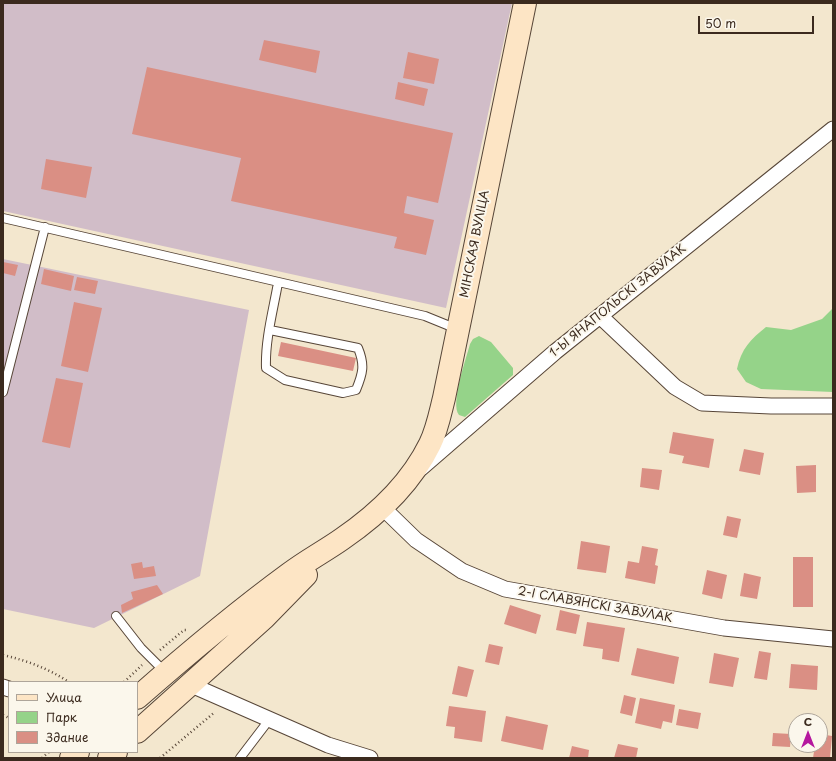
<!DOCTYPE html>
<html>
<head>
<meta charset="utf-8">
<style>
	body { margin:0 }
	#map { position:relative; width:836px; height:761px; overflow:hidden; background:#f3e7ce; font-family:"Playpen Sans",sans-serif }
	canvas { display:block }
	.frame { position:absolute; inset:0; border:4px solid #3b2a1e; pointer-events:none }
	.legend { position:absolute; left:8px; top:681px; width:130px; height:72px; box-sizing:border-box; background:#fbf7ec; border:1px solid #aea59a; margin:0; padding:5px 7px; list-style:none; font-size:12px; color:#3b2a1e }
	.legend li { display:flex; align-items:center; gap:8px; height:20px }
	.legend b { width:20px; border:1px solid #aea59a }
	.north { position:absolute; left:788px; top:713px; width:40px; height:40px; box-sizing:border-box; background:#fbf7ec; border:1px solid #aea59a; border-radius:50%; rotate:0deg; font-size:11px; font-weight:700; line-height:16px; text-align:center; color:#3b2a1e }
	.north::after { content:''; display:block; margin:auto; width:14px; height:18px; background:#b5179e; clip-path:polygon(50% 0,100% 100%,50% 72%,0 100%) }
	.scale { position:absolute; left:698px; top:16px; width:116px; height:18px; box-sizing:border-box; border:2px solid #3b2a1e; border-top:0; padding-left:5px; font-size:12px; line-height:14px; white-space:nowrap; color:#3b2a1e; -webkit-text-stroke:3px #fbf7ec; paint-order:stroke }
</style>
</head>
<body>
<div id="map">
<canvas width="836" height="761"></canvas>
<div class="frame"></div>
<ul class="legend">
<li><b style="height:5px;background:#fde5c5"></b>Улица</li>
<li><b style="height:11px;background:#95d389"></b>Парк</li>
<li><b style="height:11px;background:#da8f84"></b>Здание</li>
</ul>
<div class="north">С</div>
<div class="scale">50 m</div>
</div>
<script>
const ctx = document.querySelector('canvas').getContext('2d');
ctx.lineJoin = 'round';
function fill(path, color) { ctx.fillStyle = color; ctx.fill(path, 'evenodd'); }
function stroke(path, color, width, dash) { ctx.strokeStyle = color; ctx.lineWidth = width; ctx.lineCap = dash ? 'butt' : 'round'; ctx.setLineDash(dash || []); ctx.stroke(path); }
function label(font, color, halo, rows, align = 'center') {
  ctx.font = font + ' "Playpen Sans",sans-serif'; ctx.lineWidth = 4; ctx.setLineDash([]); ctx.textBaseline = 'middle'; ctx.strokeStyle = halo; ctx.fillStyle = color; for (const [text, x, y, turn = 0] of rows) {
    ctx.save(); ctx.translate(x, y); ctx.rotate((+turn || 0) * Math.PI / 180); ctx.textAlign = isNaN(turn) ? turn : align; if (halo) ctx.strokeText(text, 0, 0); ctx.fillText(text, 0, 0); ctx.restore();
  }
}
fill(new Path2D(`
	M3,3H512L446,308L3,211Z
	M3,259L249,310L200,576L94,628L3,609Z`), '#d1bdc8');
fill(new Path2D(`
	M833,308V392L761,389L746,382L737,369C741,349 751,339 766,327L791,330L822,319Z
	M479,336L491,342L513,368V375L465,417L459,415C450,404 466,359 470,344L473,339Z`), '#95d389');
fill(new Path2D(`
	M264,40L320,51L316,73L259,60Z
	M408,52L439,59L434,84L403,78Z
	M147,67L453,133L438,203L407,196L404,213L434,220L426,255L394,248L397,237L231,201L241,158L132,134Z
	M398,82L428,89L424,106L395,99Z
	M46,159L92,167L86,198L41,189Z
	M3,262L18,265L15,276L3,273Z
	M44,269L74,276L71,291L41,284Z
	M77,277L98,281L95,294L74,290Z
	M74,302L102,308L88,372L61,366Z
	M281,342L356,358L353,371L278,356Z
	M56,378L83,383L70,448L42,442Z
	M673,432L714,439L709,468L682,463L684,456L669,453Z
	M744,449L764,453L760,475L739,471Z
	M816,465V492L797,493L796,466Z
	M642,468L662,470L659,490L640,487Z
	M727,516L741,519L737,538L723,535Z
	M581,541L610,546L606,573L577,569Z
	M642,546L658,549L655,565L658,566L655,584L625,578L628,561L639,563Z
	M793,557H813V607H793Z
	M142,562L143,568L154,566L156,576L134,579L131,564Z
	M707,570L727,575L722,599L702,594Z
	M744,573L761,577L757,599L740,596Z
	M157,585L163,594L122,613L121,605L133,599L131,592Z
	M510,605L541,615L536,634L504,624Z
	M560,610L580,615L576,634L556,630Z
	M587,622L625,628L619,662L602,659L603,649L583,646Z
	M489,644L503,647L499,665L485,662Z
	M637,648L679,657L674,684L631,675Z
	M759,651L771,653L767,680L754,678Z
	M714,653L739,658L733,687L709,683Z
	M791,664L818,666L817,690L789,688Z
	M458,666L474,670L467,697L452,694Z
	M624,695L636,698L632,716L620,713Z
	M640,698L675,705L672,723L663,721L661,729L635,723Z
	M449,706L486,711L482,742L454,738L455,727L446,726Z
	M679,709L701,713L698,729L676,725Z
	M506,716L548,725L543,750L501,741Z
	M773,733L791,734L790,747L772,746Z
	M820,734L832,736L830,758H813L815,745H820Z
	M618,744L638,748L636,758H614Z
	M572,746L589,750L588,758H569Z`), '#da8f84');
const lane = new Path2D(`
	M3,218L425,316L457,329
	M270,330L358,348C365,365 363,373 356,390L343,393L285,380L266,368C265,340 273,311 278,283
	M3,392L45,227
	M116,616L141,648L165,672
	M240,758L269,720`);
const street = new Path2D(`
	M600,316L675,387L702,403L771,406H833
	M421,468L555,352L833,129
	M382,507L416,540L462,571L505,589L724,628L833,639
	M189,684L328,745L370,758
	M3,687L9,689`);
const secondary = new Path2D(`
	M137,698C186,655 237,612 289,574C306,561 325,551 342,539C377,515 411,483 430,444C437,430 440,414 444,398L525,3
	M137,732L264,618L306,575
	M71,758L78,752
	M109,758L116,752`);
stroke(lane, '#574638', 10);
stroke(street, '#574638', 17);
stroke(secondary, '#574638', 24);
stroke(new Path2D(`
	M160,650L184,630H187
	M3,655C28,661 47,668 69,682
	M124,682L142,665
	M3,715L9,718
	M42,758L49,752
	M160,758L215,712`), '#574638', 2.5, [1, 3]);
stroke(lane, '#fff', 8);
stroke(street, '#fff', 15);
stroke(secondary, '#fde5c5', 22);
label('12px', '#3b2a1e', '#fbf7ec', [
	["МІНСКАЯ ВУЛІЦА",475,244,-79],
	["1-Ы ЯНАПОЛЬСКІ ЗАВУЛАК",618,301,-39],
	["2-І СЛАВЯНСКІ ЗАВУЛАК",595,605,10]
]);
</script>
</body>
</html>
